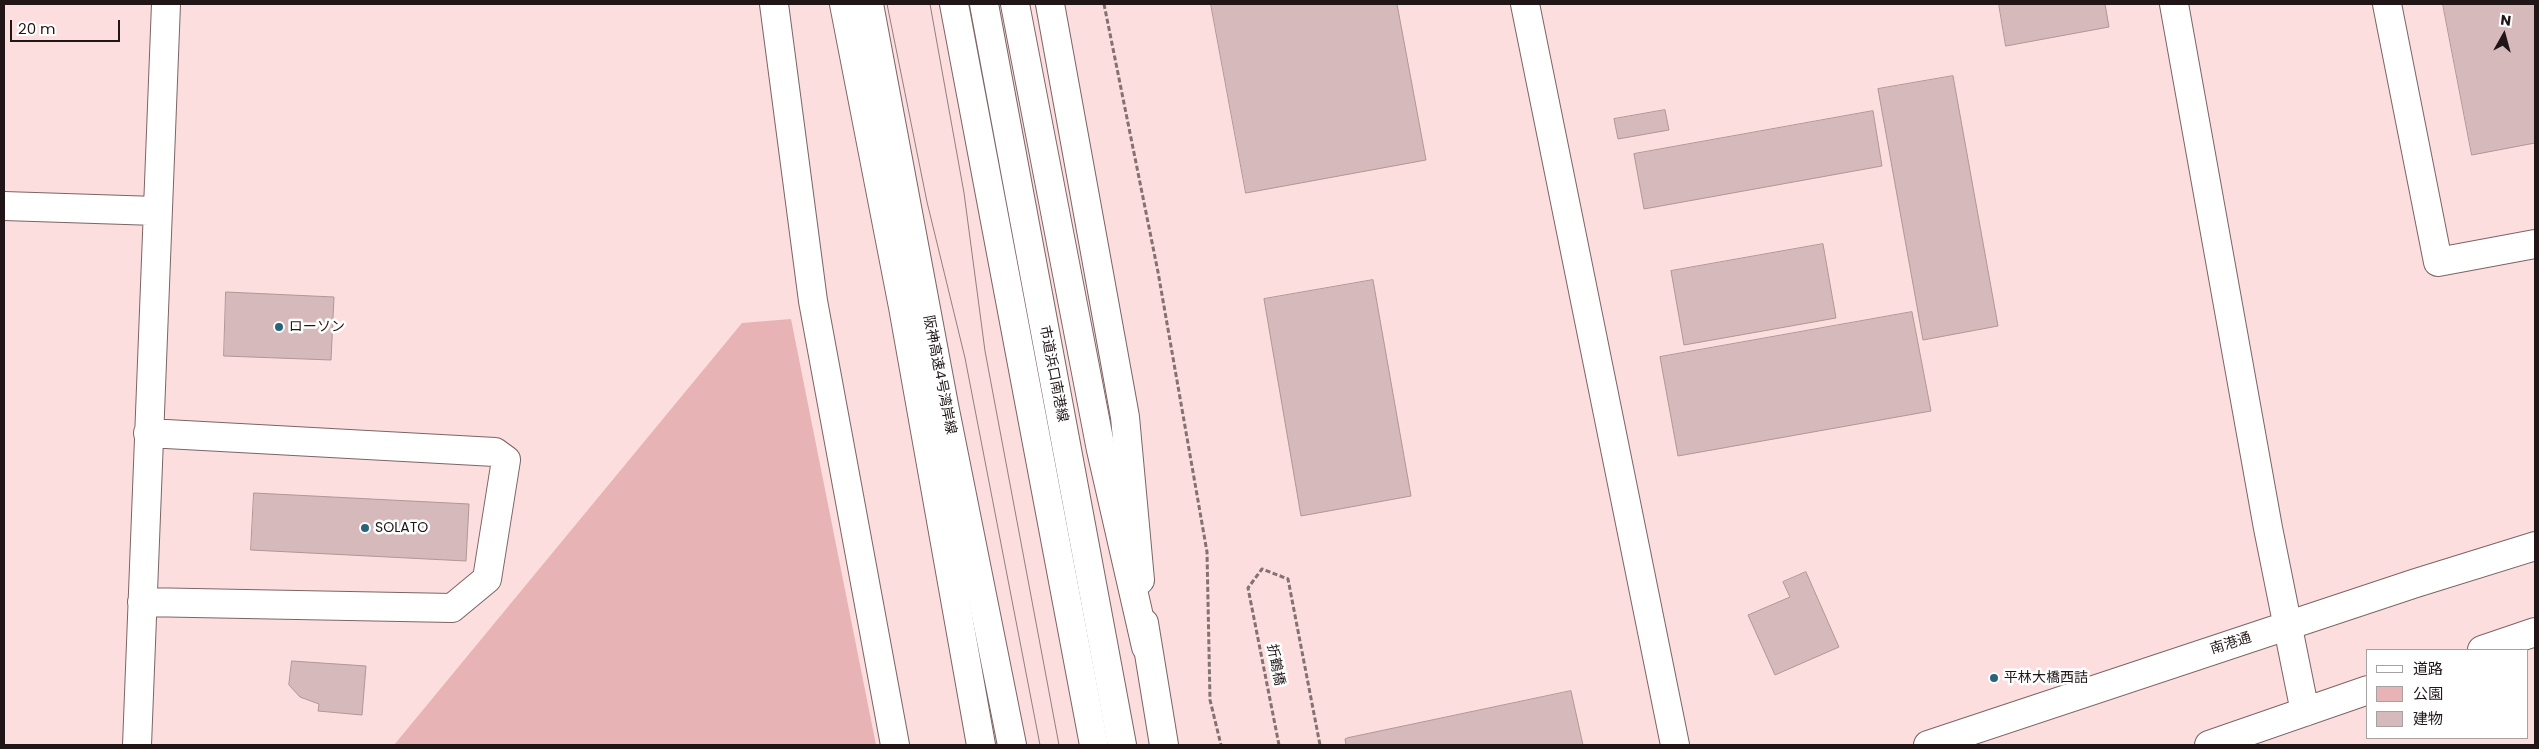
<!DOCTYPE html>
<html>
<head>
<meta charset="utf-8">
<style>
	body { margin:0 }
	#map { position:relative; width:2539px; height:749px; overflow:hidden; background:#fcdedf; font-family:Poppins,"Noto Sans JP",sans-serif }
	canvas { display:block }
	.frame { position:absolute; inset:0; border:5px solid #201617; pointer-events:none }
	.legend { position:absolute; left:2366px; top:649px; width:162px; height:90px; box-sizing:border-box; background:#fff; border:1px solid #a6a2a2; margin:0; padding:6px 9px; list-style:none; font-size:15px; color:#201617 }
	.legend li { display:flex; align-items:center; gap:10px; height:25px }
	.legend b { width:25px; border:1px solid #a6a2a2 }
	.north { position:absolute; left:2479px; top:10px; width:50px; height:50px; -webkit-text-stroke:4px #fff; paint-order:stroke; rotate:7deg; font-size:14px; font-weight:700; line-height:20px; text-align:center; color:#201617 }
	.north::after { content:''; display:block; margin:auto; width:18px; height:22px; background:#201617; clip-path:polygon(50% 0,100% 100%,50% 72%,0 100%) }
	.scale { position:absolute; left:10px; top:20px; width:110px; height:22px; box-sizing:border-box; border:2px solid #201617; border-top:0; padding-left:6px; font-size:15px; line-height:18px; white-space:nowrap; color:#201617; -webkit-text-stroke:4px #fff; paint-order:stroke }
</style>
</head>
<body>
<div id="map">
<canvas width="2539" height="749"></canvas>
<div class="frame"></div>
<ul class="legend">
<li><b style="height:6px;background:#fff"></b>道路</li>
<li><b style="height:14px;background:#e8b3b4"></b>公園</li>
<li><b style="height:14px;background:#d6b9ba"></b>建物</li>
</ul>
<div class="north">N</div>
<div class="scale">20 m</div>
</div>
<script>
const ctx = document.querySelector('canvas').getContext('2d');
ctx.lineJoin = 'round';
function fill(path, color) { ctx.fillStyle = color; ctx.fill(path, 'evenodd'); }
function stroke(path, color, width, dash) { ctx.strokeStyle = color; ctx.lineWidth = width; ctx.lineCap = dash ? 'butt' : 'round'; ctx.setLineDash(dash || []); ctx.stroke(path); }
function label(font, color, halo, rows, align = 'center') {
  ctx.font = font + ' Poppins,"Noto Sans JP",sans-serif'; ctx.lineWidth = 5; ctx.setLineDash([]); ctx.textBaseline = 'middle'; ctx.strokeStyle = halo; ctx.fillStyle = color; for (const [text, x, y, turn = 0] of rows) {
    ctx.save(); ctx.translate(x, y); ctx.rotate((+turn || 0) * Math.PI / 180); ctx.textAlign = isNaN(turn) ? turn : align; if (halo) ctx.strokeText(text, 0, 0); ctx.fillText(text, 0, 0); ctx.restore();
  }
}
fill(new Path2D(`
	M791,319L876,745H394L742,323Z`), '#e8b3b4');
const building = new Path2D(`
	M1211,4H1397L1426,160L1246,193Z
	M1999,4H2105L2109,27L2006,46Z
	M2443,4H2535V143L2472,155Z
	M1953,76L1998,326L1923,340L1878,89Z
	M1665,110L1669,130L1618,139L1614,119Z
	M1873,111L1882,166L1644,209L1634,154Z
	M1823,244L1836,318L1684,345L1671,271Z
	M1373,280L1411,496L1301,516L1264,299Z
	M226,292L334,297L331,360L224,356Z
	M1912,312L1931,411L1678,456L1660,357Z
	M254,493L469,504L466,561L251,550Z
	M1806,572L1839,647L1775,675L1748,615L1790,597L1783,582Z
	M292,661L366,666L362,715L318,711L319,704L300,697L289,685Z
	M1571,691L1583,745H1346L1345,739L1347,738Z`);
fill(building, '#d6b9ba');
stroke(building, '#b19696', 1);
const minor = new Path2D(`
	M1525,4L1675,745
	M2174,4L2268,528L2305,712
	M2387,4L2438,262L2535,244
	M4,206L156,211
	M142,602L452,608L487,579L506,460L495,452L148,433
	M2482,650L2535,632
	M137,745L166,4
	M1928,745L2416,583L2535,546
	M2209,745L2368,690`);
const major = new Path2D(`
	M844,4L903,307L981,745
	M984,4L1122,745
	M1050,4L1125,417L1140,580
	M1144,623L1164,745`);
const highway = new Path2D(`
	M774,4L813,301L895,745
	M869,4L944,405L1012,745
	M954,4L1094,745
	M1015,4L1101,450L1146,647`);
stroke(minor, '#7d6464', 30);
stroke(major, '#7d6464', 30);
stroke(highway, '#7d6464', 30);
stroke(new Path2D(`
	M1104,4L1158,272L1207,552L1210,700L1221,745
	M1279,745L1248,588L1262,569L1288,579L1320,745`), '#847172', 3, [5, 2.5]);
stroke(minor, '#fff', 28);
stroke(major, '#fff', 28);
stroke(highway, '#fff', 28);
stroke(new Path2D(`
	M887,4L927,202L965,358L1040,745
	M930,4L964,193L985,351L1059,745`), '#927e7f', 1);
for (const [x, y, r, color] of [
	[279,327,5,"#28637b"],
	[365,528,5,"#28637b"],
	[1994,678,5,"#28637b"]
]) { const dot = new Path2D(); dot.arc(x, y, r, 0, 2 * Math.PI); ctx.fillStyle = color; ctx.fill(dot); stroke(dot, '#fff', 2); }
label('14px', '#201617', '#fff', [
	["ローソン",289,327],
	["SOLATO",375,528],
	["平林大橋西詰",2004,678]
], 'left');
label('14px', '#201617', '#fff', [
	["市道浜口南港線",1053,374,79],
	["阪神高速4号湾岸線",939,375,79],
	["南港通",2231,644,-18],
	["折鶴橋",1275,665,79]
]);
</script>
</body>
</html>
